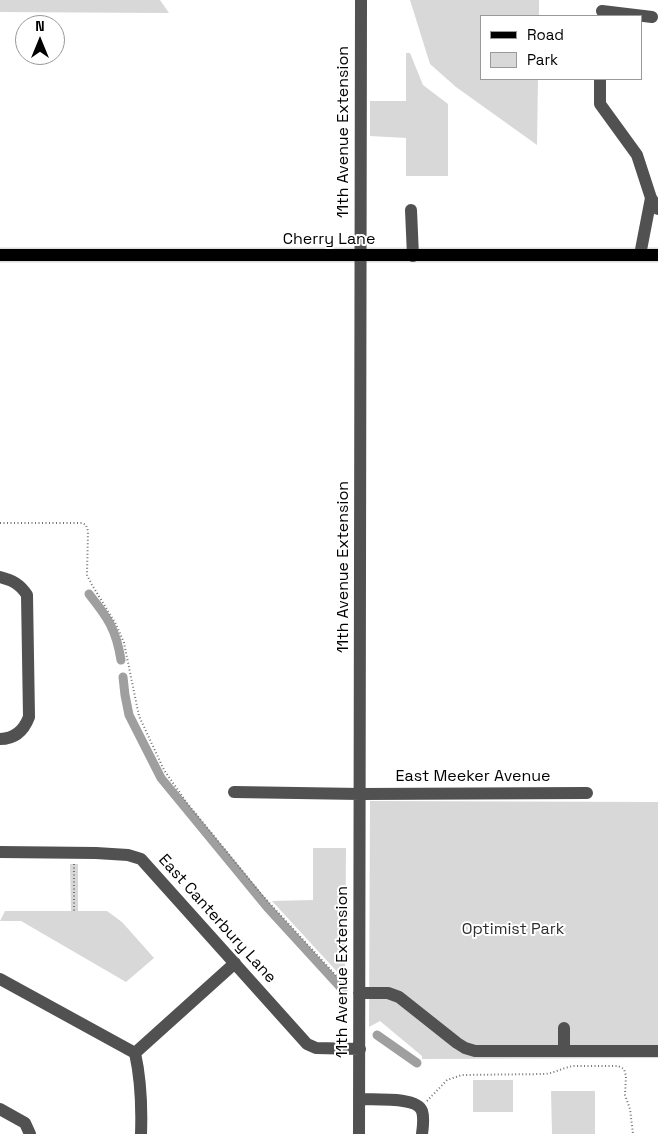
<!DOCTYPE html>
<html>
<head>
<meta charset="utf-8">
<style>
	body { margin:0 }
	#map { position:relative; width:658px; height:1134px; overflow:hidden; background:#fff; font-family:"Space Grotesk",sans-serif }
	canvas { display:block }
	.legend { position:absolute; left:480px; top:15px; width:162px; height:65px; box-sizing:border-box; background:#fff; border:1px solid #999; margin:0; padding:6px 9px; list-style:none; font-size:15px; color:#000 }
	.legend li { display:flex; align-items:center; gap:10px; height:25px }
	.legend b { width:25px; border:1px solid #999 }
	.north { position:absolute; left:15px; top:15px; width:50px; height:50px; box-sizing:border-box; background:#fff; border:1px solid #999; border-radius:50%; rotate:0deg; font-size:14px; font-weight:700; line-height:20px; text-align:center; color:#000 }
	.north::after { content:''; display:block; margin:auto; width:18px; height:22px; background:#000; clip-path:polygon(50% 0,100% 100%,50% 72%,0 100%) }
</style>
</head>
<body>
<div id="map">
<canvas width="658" height="1134"></canvas>
<ul class="legend">
<li><b style="height:6px;background:#000"></b>Road</li>
<li><b style="height:14px;background:#d8d8d8"></b>Park</li>
</ul>
<div class="north">N</div>
</div>
<script>
const ctx = document.querySelector('canvas').getContext('2d');
ctx.lineJoin = 'round';
function fill(path, color) { ctx.fillStyle = color; ctx.fill(path, 'evenodd'); }
function stroke(path, color, width, dash) { ctx.strokeStyle = color; ctx.lineWidth = width; ctx.lineCap = dash ? 'butt' : 'round'; ctx.setLineDash(dash || []); ctx.stroke(path); }
function label(font, color, halo, rows, align = 'center') {
  ctx.font = font + ' "Space Grotesk",sans-serif'; ctx.lineWidth = 4; ctx.setLineDash([]); ctx.textBaseline = 'middle'; ctx.strokeStyle = halo; ctx.fillStyle = color; for (const [text, x, y, turn = 0] of rows) {
    ctx.save(); ctx.translate(x, y); ctx.rotate((+turn || 0) * Math.PI / 180); ctx.textAlign = isNaN(turn) ? turn : align; if (halo) ctx.strokeText(text, 0, 0); ctx.fillText(text, 0, 0); ctx.restore();
  }
}
fill(new Path2D(`
	M0,0H160L169,13L0,12Z
	M410,0H539V16H482V79H538L537,145L456,87L430,64Z
	M406,53H410L423,85L448,104V176H406V138L370,136V101H406Z
	M370,801L658,802V1058L422,1059V1056L380,1021L369,1027Z
	M313,848H346L345,978L341,976L272,901L313,900Z
	M70,864H78V911H107L122,922L154,958L126,982L21,921H0L5,911H71Z
	M473,1080H513V1112H473Z
	M551,1091H595V1134H552Z`), '#d8d8d8');
stroke(new Path2D(`
	M89,594C108,618 116,629 121,660
	M123,677L125,695L129,715L161,778L267,907L343,990
	M377,1035L417,1063`), '#9f9f9f', 9);
const major = new Path2D(`
	M0,255H658`);
stroke(major, '#dbdbdb', 15);
stroke(new Path2D(`
	M0,523H82L86,525L88,531L87,575L92,585L116,624L124,643L139,716L164,770L187,803L262,895L342,982H349
	M74,864V911
	M427,1101L447,1080L462,1075L545,1074C555,1073 564,1067 574,1066H618L624,1069L626,1076L625,1095L630,1109L633,1134`), '#737373', 2, [1, 2.5]);
stroke(new Path2D(`
	M602,11L652,17
	M600,79V104L637,155L651,198
	M411,210L413,256
	M640,255L651,198L658,209
	M0,577C12,580 20,584 27,595L29,717C24,730 15,739 0,739
	M234,792L360,794L587,793
	M0,852L96,853L128,855L141,859L307,1044L316,1048L360,1049
	M0,979L135,1053C141,1080 142,1106 141,1134
	M359,993H388L399,997L457,1043L465,1048L475,1051H658
	M564,1051V1028
	M135,1053L235,963
	M359,1099C373,1100 417,1096 422,1111C424,1117 423,1127 422,1134
	M0,1109L25,1123L30,1134
	M359,1134L361,0`), '#515151', 12);
stroke(major, '#000', 12);
label('16px', '#000', '#fff', [
	["11th Avenue Extension",344,132,-90],
	["Cherry Lane",329,240],
	["11th Avenue Extension",344,567,-90],
	["East Meeker Avenue",473,777],
	["East Canterbury Lane",217,919,48],
	["11th Avenue Extension",343,972,-90]
]);
label('16px', '#2f2f2f', '#fff', [
	["Optimist Park",513,930]
]);
</script>
</body>
</html>
